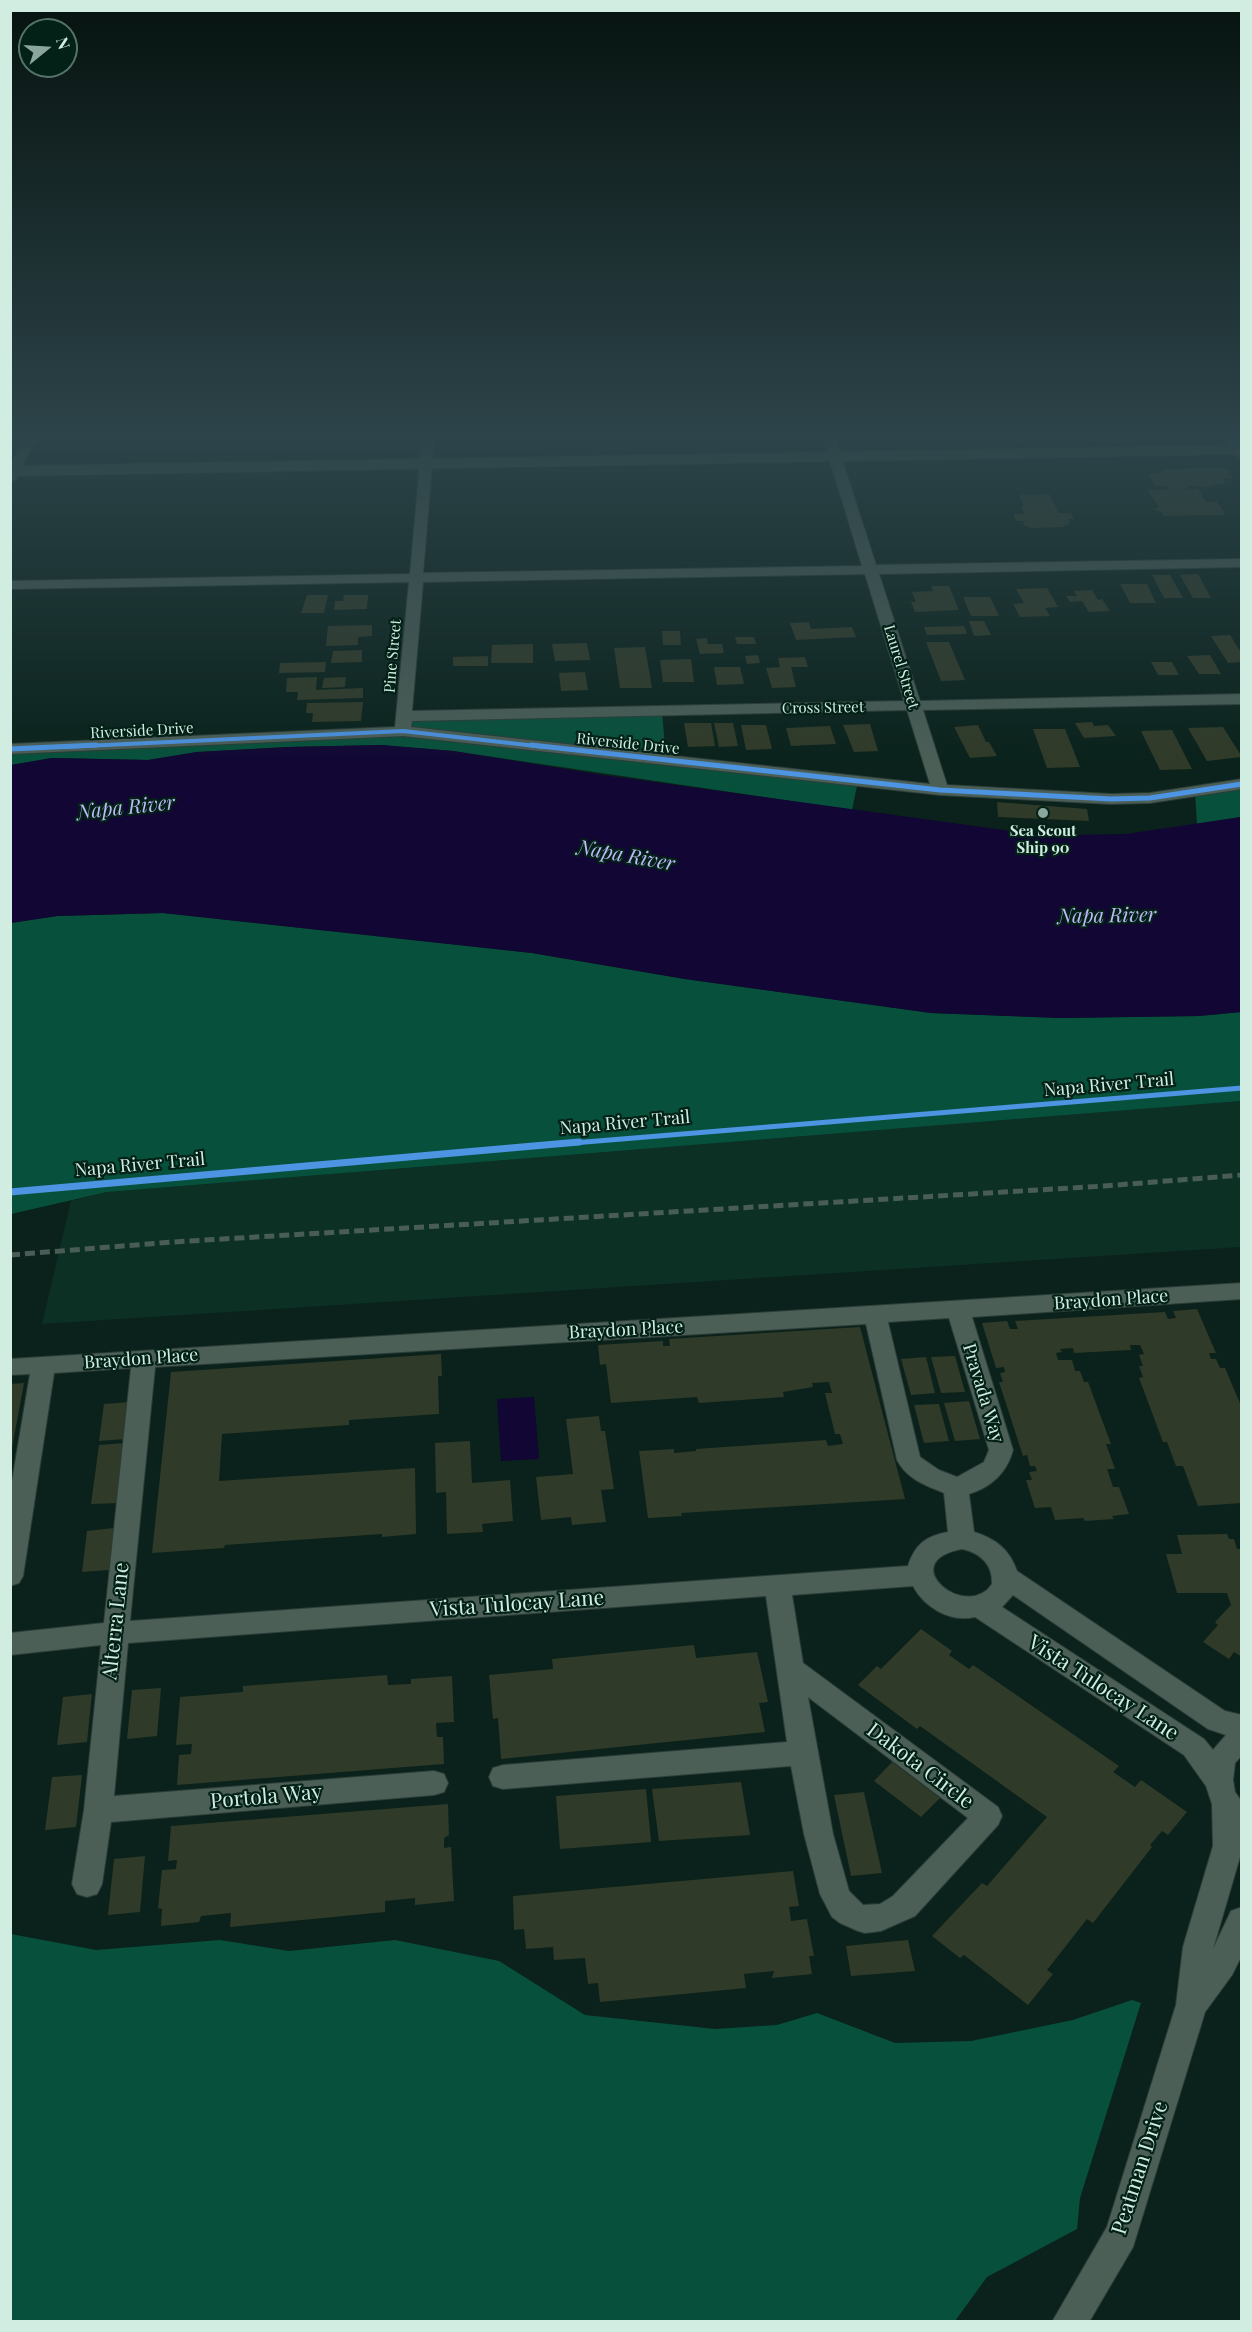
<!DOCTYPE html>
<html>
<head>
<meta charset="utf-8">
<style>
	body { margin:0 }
	#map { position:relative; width:1252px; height:2332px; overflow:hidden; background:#0a221b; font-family:"Playfair Display",serif }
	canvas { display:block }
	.frame { position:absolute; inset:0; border:12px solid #d1ede1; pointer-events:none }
	.north { position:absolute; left:18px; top:18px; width:60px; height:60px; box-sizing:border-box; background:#032117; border:2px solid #557368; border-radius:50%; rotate:72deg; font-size:16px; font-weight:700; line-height:24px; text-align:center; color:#d1ede1 }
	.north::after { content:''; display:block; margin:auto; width:21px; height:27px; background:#8ba69c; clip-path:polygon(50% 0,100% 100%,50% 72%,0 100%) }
</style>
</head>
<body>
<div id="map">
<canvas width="1252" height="2332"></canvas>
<div class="frame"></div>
<div class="north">N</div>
</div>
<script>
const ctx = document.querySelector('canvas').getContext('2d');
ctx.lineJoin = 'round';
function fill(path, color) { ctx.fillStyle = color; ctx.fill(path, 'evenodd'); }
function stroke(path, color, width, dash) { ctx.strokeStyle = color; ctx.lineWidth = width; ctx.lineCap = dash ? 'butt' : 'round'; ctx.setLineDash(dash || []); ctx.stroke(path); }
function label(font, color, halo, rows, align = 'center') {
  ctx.font = font + ' "Playfair Display",serif'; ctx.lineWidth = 4.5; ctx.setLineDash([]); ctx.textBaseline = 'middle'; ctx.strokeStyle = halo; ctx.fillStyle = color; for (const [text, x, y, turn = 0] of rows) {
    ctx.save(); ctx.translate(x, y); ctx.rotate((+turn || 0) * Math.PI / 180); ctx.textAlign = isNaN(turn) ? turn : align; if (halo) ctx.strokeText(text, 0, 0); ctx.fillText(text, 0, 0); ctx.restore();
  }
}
fill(new Path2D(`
	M1241,1101V1247L42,1324L71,1201L107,1192Z`), '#0d3025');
fill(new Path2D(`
	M662,711L666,760L858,781L852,810L453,751L381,745L288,747L197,752L148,760L52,758L11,765L10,749L403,731L405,716Z
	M1241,784V817L1197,824L1195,792Z
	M163,913L532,953L685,979L931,1013L1060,1018L1199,1016L1241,1012V1101L107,1192L11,1214L10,923L57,916Z
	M11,1934L96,1950L220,1940L289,1951L395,1940L499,1961L585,2015L715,2029L777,2025L817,2013L895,2043L971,2041L1073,2020L1132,2000L1141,2003L1080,2198L1077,2229L987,2277L955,2321H11Z`), '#07513c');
fill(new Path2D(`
	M381,745L453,751L603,775L1011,831L1071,835L1126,834L1241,817V1012L1199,1016L1060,1018L931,1013L685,979L532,953L163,913L57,916L11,923V765L52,758L148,760L197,752L288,747Z
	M534,1397L539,1459L501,1461L497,1399Z`), '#110634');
fill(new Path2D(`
	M1219,468L1227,469L1233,478H1222L1226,484H1213L1215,487L1186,486L1188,489H1168L1166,486H1155L1148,474L1158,473L1167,469Z
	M1198,489L1206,502H1217L1226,515L1164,516L1161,512L1151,509L1159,507L1147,490Z
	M1049,494L1059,513H1071L1074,519H1068L1070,523L1063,527L1031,528L1024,525L1023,521H1016L1013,514H1024L1021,506H1024L1019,495Z
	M1198,574L1211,598H1193L1180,575Z
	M1152,575H1170L1183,598H1164Z
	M1120,584H1147L1156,603H1130Z
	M931,586H949L959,610L915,612L911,602H916L912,592L933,591Z
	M1047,588L1058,607L1045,608L1050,616L1020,617L1013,604L1024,603L1016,589Z
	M1092,590L1098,600L1102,599L1110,611L1089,612L1082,601L1070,602L1066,596H1077L1074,591Z
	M307,595H328L324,613H301Z
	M344,595H368L367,609L334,610L335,601H343Z
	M963,597H990L999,616H971Z
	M969,621H984L991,635L974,636Z
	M809,622L811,629L852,627L856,637L796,640L790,623Z
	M372,625V636L358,637V645L326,646L328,626Z
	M964,626L967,634L927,635L924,627Z
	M662,631H680L681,645H663Z
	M1230,635L1242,654V662L1228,663L1211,636Z
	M735,637H754L756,644H737Z
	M707,638L708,644H722L724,653L700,654L696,639Z
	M926,642H949L965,680L941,681Z
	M587,643L590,660L555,661L552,644Z
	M533,644V663H491L492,645Z
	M645,647L652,688H620L614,648Z
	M362,650V662L331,663L333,651Z
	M758,655L760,663L747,664L745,656Z
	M1210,655L1221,674H1199L1187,656Z
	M488,656V666H453V657Z
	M805,657L808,667H791L796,687L772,688L766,668L780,667L778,658Z
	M691,659L694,682H663L660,660Z
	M326,662L325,672L279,673L280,663Z
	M1151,662H1172L1179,675H1158Z
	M714,667H740L744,684L717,685Z
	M585,672L588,690L561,691L559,673Z
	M317,677L316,690L363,688V698L297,700L298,692H286L287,678Z
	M346,677L345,687L322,688L324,678Z
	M363,702L361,721L312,722L313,713H306L307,703Z
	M1092,722L1094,726L1108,725L1116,736L1084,738L1075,723Z
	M684,723H711L715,746L688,747Z
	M714,723H733L738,746L719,747Z
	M870,724L878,751L854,752L843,725Z
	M741,725H766L772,749L746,750Z
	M978,725L986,742H989L997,756L970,758L954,727Z
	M830,726L836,744L791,746L786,728Z
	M1223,727L1242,757L1207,761L1188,728Z
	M1033,729H1065L1080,767L1047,768Z
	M1172,730L1192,769L1160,770L1141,731Z
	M997,802L1087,809L1089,821L998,817Z
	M1197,1309L1216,1353H1209L1211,1359H1216L1220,1368H1225L1242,1408V1503L1198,1506L1183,1466H1176L1167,1442H1163L1139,1378L1143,1377L1139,1366H1143L1139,1355L1144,1354L1140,1345H1130L1131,1350L1074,1353L1073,1348L1060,1349L1062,1352L1056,1353L1058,1360H1072L1075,1371H1080L1084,1382H1088L1111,1444H1106L1115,1469H1107L1113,1487H1119L1129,1514L1112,1516L1114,1519L1085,1521L1083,1518L1055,1520L1051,1507L1035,1508L1026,1480H1032L1029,1472L1037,1471L1035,1466H1030L1027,1455L1023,1456L999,1382H1003L1000,1373L1005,1372L1004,1367L996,1368L982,1323L1007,1321L1010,1329H1018L1015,1321L1165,1312L1168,1319L1176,1318L1173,1311Z
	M860,1327L905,1499L681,1513L682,1516L648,1518L639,1451L674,1449V1453L696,1451V1449L826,1440L828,1446L843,1444L840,1434H835L825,1393H832L829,1382L812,1383L813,1387L783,1392L784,1397L699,1403L697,1397L611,1403L606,1364L600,1365L598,1345L663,1341V1346H670L669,1339Z
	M441,1354L442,1376H438L439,1414L349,1420V1425L222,1434L219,1481L415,1468L416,1534L382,1537V1534L225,1545L224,1548L152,1553L171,1372Z
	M955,1356L965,1392L941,1393L931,1357Z
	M926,1357L935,1393L911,1395L901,1359Z
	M24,1383L12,1448H10V1384Z
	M969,1401L980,1439L955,1441L944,1403Z
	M130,1402L126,1439L99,1441L104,1404Z
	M939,1404L949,1441L924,1443L914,1405Z
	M599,1416L601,1431H605L614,1489L601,1490L606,1522L572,1525L571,1517L541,1520L536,1477L573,1474L566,1419Z
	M470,1441L472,1483L510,1480L513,1521L482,1524L483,1532L447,1534L446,1492L436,1493L435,1443Z
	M124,1443L118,1503L91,1504L99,1445Z
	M114,1528L109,1570L82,1572L87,1531Z
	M1227,1534L1229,1539H1234L1237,1549H1242V1657L1234,1652L1229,1659L1203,1642L1218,1625L1215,1622L1231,1605L1227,1593H1177L1166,1554H1182L1177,1535Z
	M921,1629L952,1651L949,1655L969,1669L973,1665L1119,1766L1113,1772L1135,1787L1141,1780L1187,1812L1168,1835L1162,1831L1150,1845L1152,1847L1093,1923L1087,1919L1047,1970L1053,1974L1028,2005L964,1955L960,1958L932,1936L982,1883L987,1886L1047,1817L920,1726L917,1729L858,1685L877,1666L881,1669Z
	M694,1645L696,1658L757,1652L768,1702L759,1703L765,1732L501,1759L498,1718L493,1719L489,1675L553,1669L552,1659Z
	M387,1675L388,1685L411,1684V1679L452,1676L454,1722L436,1723L437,1737H443L444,1764L177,1785L179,1755L191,1754L192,1744L176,1745L180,1697L243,1692V1686Z
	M161,1688L157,1736L127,1739L132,1690Z
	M92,1694L87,1742L57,1745L63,1697Z
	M892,1762L940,1798L921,1817L874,1781Z
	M82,1775L76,1827L45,1830L52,1777Z
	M741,1782L750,1835L659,1841L652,1789Z
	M646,1789L651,1842L560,1849L556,1796Z
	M864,1792L882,1873L851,1876L834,1795Z
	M448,1804L449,1835L444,1838V1848L451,1847L454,1901L415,1905V1898L385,1901V1912L230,1927L231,1913L201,1916L199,1922L161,1926L162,1909L158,1908L162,1870L176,1869L177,1860L168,1861L171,1826Z
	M145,1856L140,1912L108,1915L114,1859Z
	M793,1871L799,1906L789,1907L791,1921L807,1919L814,1956H809L812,1974L772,1978L774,1971L744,1974L746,1988L600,2002L598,1983L588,1984L585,1958L554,1960L553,1947L526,1949L524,1929L514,1930L513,1896Z
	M908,1940L915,1971L851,1976L846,1946Z`), '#303a28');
const minor = new Path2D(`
	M23,441H35L16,479L10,483V465Z
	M422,441H434L423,573L862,566L824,441H836L876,565L1242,559V567L879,574L920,701L1242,694V704L923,710L947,785L1111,794L1150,793L1242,779V789L1150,803L1111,804L940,795L403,736L10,754V744L395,727L409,582L10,589V581L410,574ZM865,574L904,701L412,711L423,582ZM907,710L930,784L411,727L412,721Z
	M1226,441H1238L1242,445V458L1238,457Z
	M1242,1283V1299L972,1317L1013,1450C1007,1472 992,1487 969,1494L974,1532C996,1539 1009,1549 1017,1571L1225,1711L1242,1715V1755L1235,1763L1233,1780L1235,1792L1242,1802V1850L1213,1949L1231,1911L1242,1907V1955L1232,1975L1205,2012L1133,2247L1089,2322H1052L1107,2227L1176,2005L1183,1947L1213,1846L1212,1804L1206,1786L1184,1755L975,1617C950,1623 924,1607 913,1586L792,1595L803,1663L998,1807L1002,1816L998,1825L915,1916L881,1931L865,1933L858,1931L840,1923L832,1917L820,1894L804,1834L791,1766L503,1789L493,1786L489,1777L493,1768L503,1765L787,1742L766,1596L128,1643L114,1796L434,1771L444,1774L448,1783L444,1792L434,1795L111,1822L102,1884L97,1894L87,1897L77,1894L72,1884L84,1810L101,1645L10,1655V1633L104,1623L131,1368L54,1373L23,1576L19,1583L10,1586V1493L30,1374L10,1375V1359ZM949,1318L989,1450L984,1462L957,1477L939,1470L920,1457L888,1322ZM866,1324L897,1460C907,1479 925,1485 944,1493L948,1532C926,1536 915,1544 908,1566L130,1621L155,1367ZM962,1549C980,1553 993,1564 992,1584C967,1622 893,1562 962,1549ZM1013,1595L1208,1729L1226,1735L1213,1750L1204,1739L1002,1607ZM808,1697L968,1818L893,1896L880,1904L863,1905L849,1891L833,1834Z`);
const tertiary = new Path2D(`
	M1242,445V454L10,476V466Z`);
stroke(minor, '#2c3d37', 2);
stroke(tertiary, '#2c3d37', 2);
fill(minor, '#4b5f57');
fill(tertiary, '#4b5f57');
stroke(new Path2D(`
	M10,1255L173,1242L1104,1186L1242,1175`), '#495d56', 5, [10, 5]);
stroke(new Path2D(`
	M63,747L403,731L545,747`), '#4d94e3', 4);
stroke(new Path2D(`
	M531,745L940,790L1111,799L1150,798L1242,784
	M10,749L96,745
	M561,1144L1242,1088`), '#4d94e3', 5);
stroke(new Path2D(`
	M10,1192L579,1142`), '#4d94e3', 7);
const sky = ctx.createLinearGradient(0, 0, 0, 767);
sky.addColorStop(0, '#06130f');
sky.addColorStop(0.57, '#2d444a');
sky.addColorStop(1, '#2d444a00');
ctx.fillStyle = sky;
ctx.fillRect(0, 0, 1252, 767);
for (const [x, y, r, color] of [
	[1043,813,6,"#8ba69c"]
]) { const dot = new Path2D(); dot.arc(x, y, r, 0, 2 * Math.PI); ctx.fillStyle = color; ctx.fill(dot); stroke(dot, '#032117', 2); }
label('15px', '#d1ede1', '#032117', [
	["Pine Street",393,656,-85],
	["Laurel Street",901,667,73],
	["Cross Street",823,708,-1],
	["Riverside Drive",142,731,-3],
	["Riverside Drive",628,744,6]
]);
label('bold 15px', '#d1ede1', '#032117', [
	["Sea Scout",1043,831],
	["Ship 90",1043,848]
]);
label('18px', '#d1ede1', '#032117', [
	["Napa River Trail",1109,1085,-5],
	["Napa River Trail",625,1123,-5],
	["Napa River Trail",140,1165,-5],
	["Braydon Place",1111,1300,-4],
	["Braydon Place",626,1330,-3],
	["Braydon Place",141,1359,-4],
	["Pravada Way",983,1393,73]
]);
label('italic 20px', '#bebaf9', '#032117', [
	["Napa River",126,808,-6],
	["Napa River",626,856,10],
	["Napa River",1107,916,-1]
]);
label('21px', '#d1ede1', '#032117', [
	["Vista Tulocay Lane",517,1604,-4],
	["Alterra Lane",116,1621,-84],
	["Vista Tulocay Lane",1103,1688,33],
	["Dakota Circle",920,1766,37],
	["Portola Way",266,1797,-5],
	["Peatman Drive",1140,2168,-72]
]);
</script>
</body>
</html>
